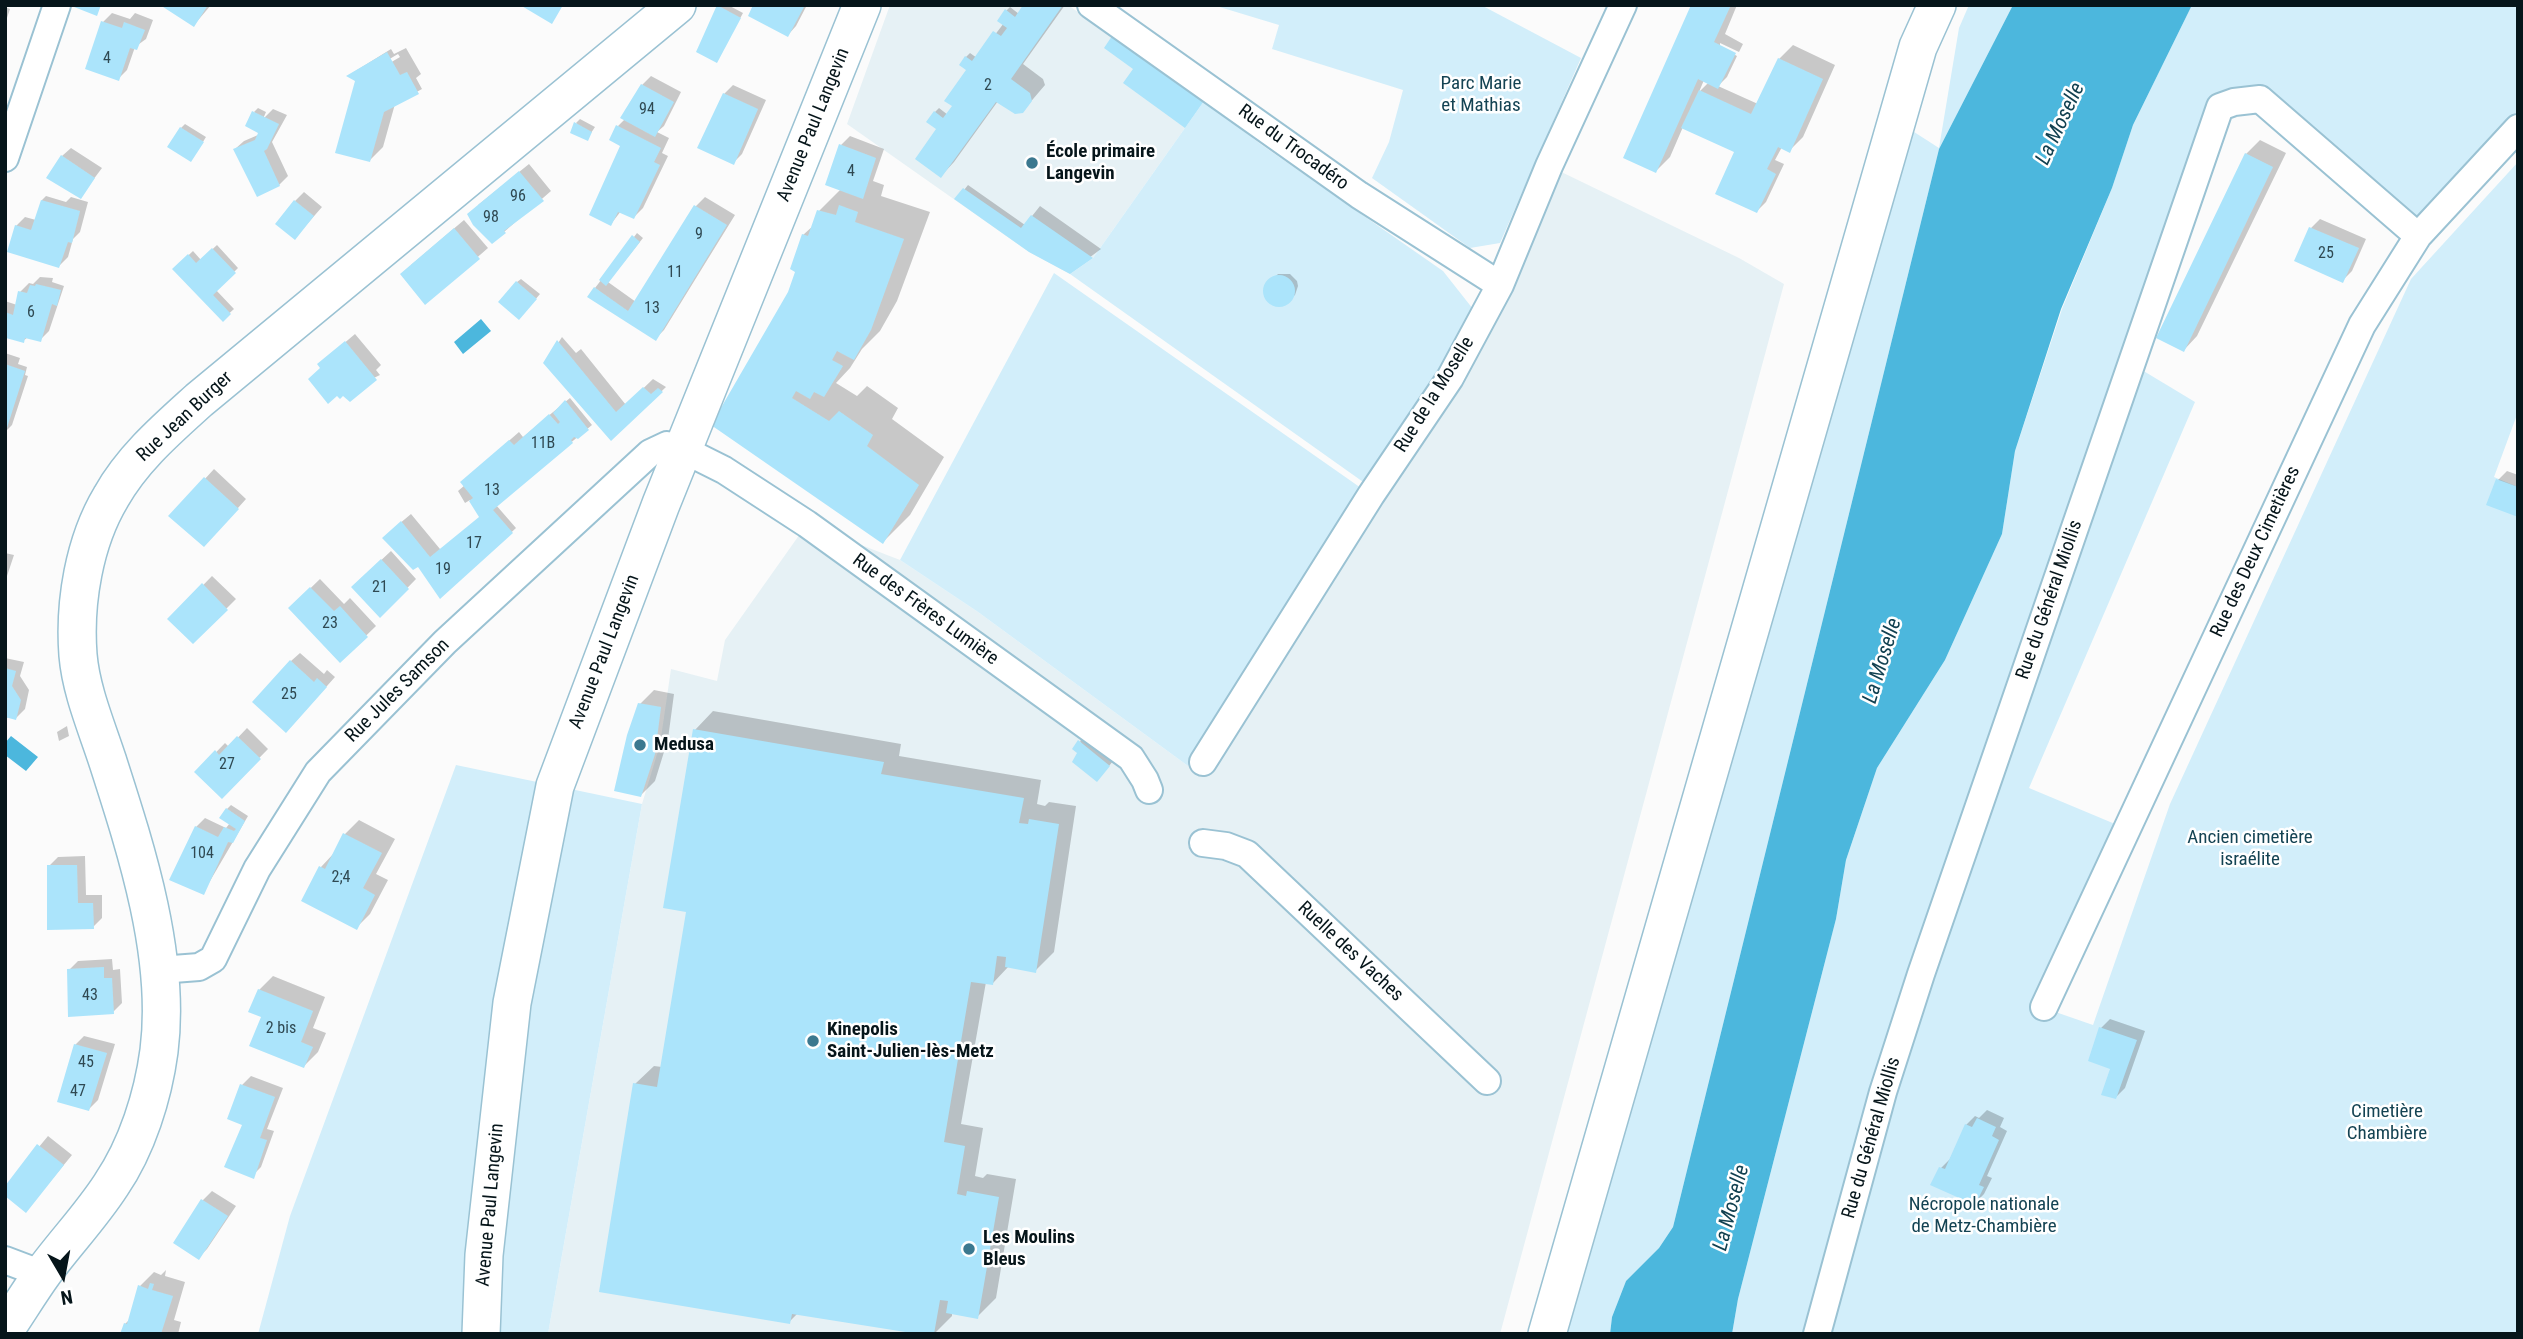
<!DOCTYPE html>
<html>
<head>
<meta charset="utf-8">
<style>
	body { margin:0 }
	#map { position:relative; width:2523px; height:1339px; overflow:hidden; background:#fbfbfb; font-family:"Roboto Condensed",sans-serif }
	canvas { display:block }
	.frame { position:absolute; inset:0; border:7px solid #06151a; pointer-events:none }
	.north { position:absolute; left:28px; top:1241px; width:70px; height:70px; -webkit-text-stroke:5px #fff; paint-order:stroke; rotate:170deg; font-size:19px; font-weight:700; line-height:28px; text-align:center; color:#06151a }
	.north::after { content:''; display:block; margin:auto; width:24px; height:32px; background:#06151a; clip-path:polygon(50% 0,100% 100%,50% 72%,0 100%) }
</style>
</head>
<body>
<div id="map">
<canvas width="2523" height="1339"></canvas>
<div class="frame"></div>
<div class="north">N</div>
</div>
<script>
const ctx = document.querySelector('canvas').getContext('2d');
ctx.lineJoin = 'round';
function fill(path, color) { ctx.fillStyle = color; ctx.fill(path, 'evenodd'); }
function stroke(path, color, width, dash) { ctx.strokeStyle = color; ctx.lineWidth = width; ctx.lineCap = dash ? 'butt' : 'round'; ctx.setLineDash(dash || []); ctx.stroke(path); }
function label(font, color, halo, rows, align = 'center') {
  ctx.font = font + ' "Roboto Condensed",sans-serif'; ctx.lineWidth = 5; ctx.setLineDash([]); ctx.textBaseline = 'middle'; ctx.strokeStyle = halo; ctx.fillStyle = color; for (const [text, x, y, turn = 0] of rows) {
    ctx.save(); ctx.translate(x, y); ctx.rotate((+turn || 0) * Math.PI / 180); ctx.textAlign = isNaN(turn) ? turn : align; if (halo) ctx.strokeText(text, 0, 0); ctx.fillText(text, 0, 0); ctx.restore();
  }
}
fill(new Path2D(`
	M890,5H1068L1204,101L1093,258L1070,274L1029,252L847,124Z
	M1549,166L1739,258L1784,284L1500,1334H548L642,804L660,744L671,669L717,681L725,640L807,524L900,560L978,612L1188,766L1450,378Z`), '#e6f1f5');
fill(new Path2D(`
	M1213,5H1481L1581,58L1500,243L1470,248L1372,178L1389,142L1403,90L1272,49L1279,25Z
	M1969,5H2013L1939,149L1673,1227L1659,1248L1626,1281L1612,1317L1610,1334H1547L1897,121L1939,148L1959,28Z
	M2192,5H2518V128L2418,236L2273,119L2233,110L2217,118L2132,364L2195,402L2029,788L2127,829L2044,1008L2093,1025L2170,804L2411,279L2518,162V412L2494,477L2518,487V1334H1732L1738,1299L1836,919L1846,860L1877,768L1945,660L2002,534L2015,451L2062,309L2112,188L2133,125Z
	M1204,101L1262,145L1443,271L1473,309L1446,362L1366,484L1070,274L1093,258Z
	M1054,273L1371,495L1188,766L978,612L900,560Z
	M456,765L642,804L548,1334H258L290,1216Z`), '#d2eefa');
fill(new Path2D(`
	M2013,5H2192L2133,125L2112,188L2061,309L2015,451L2002,534L1945,660L1877,768L1846,860L1836,919L1738,1299L1732,1334H1610L1612,1317L1626,1281L1659,1248L1673,1227L1939,149Z
	M481,319L491,331L463,354L454,342Z
	M11,736L38,757L26,771L5,755V743Z`), '#4cb7dd');
fill(new Path2D(`
	M163,5H211L194,25Z
	M719,5H728L743,13L717,61L698,51Z
	M755,5H807L796,26L788,35Z
	M1025,5H1065L1023,64L1043,79L1045,85L1022,112L998,101L954,162L941,176L935,112L939,108L948,115L954,106L968,70L966,57L970,53L977,58L1004,23L1006,11L1010,7L1019,14Z
	M1693,5H1737L1725,34L1743,44L1739,52L1720,43V47L1737,56L1727,77L1718,86L1758,104L1779,59L1793,45L1835,65L1803,137L1789,151L1782,147L1775,160L1784,164L1766,202L1757,211L1736,151L1683,127L1670,157L1656,171ZM1704,80L1709,82L1699,92Z
	M5,7L10,9L5,24Z
	M112,13L130,19L135,13L153,20L146,39L135,47L127,70L118,79L87,68L103,22Z
	M406,48L421,74L416,78L422,89L395,104L383,147L370,160L357,80L349,75L391,49L394,54ZM398,54L400,57L366,77V73Z
	M651,76L681,92L664,126L657,132L669,138L662,153L668,156L643,208L634,217L621,211L611,224L623,145L618,126L625,119L642,85Z
	M733,85L766,100L742,154L733,163L724,94Z
	M258,108L266,112L263,119L273,109L287,115L272,142L288,176L279,185L235,149L244,141L258,135L263,122L254,112Z
	M580,119L595,127L587,139L576,123Z
	M185,124L206,137L194,156L181,128Z
	M850,136L884,149L873,181L884,185L881,196L930,212L897,301L880,331L862,349L850,368L836,383L857,396L867,386L898,408L892,419L944,457L910,515L883,542L713,425L789,293L798,271L803,235L814,225L819,211L841,189V145Z
	M2260,140L2286,153L2197,336L2184,350L2246,154Z
	M71,148L102,168L81,196L62,156Z
	M529,164L551,191L504,232L478,205Z
	M968,185L1025,225L1040,206L1101,249L1070,272L957,199Z
	M304,192L322,207L295,238V201Z
	M46,196L66,202L71,197L88,202L80,232L73,239L68,257L59,266L16,226L25,217L36,220L42,200Z
	M705,197L735,215L664,330L655,339L595,288L637,233L643,238L608,282L636,302L696,206Z
	M2320,219L2366,239L2352,271L2343,280L2297,260L2311,228Z
	M464,220L488,248L426,302L411,265Z
	M217,245L238,268L216,290L234,309L223,319L174,269L193,251L201,260Z
	M1278,274H1290L1297,281L1298,286L1295,295L1280,306L1275,305L1266,297V286Z
	M40,277L53,278L52,282L64,286L49,331L40,340L28,337L23,341L5,332V301L17,305L20,292L29,283L33,284Z
	M521,279L540,294L523,314L517,282Z
	M355,334L381,365L376,370L380,375L343,393L322,368L329,356Z
	M562,337L576,353L581,349L626,405L653,379L666,387L613,438L545,363Z
	M5,353L20,358L18,364L27,367L25,375L28,376L12,425L5,432Z
	M570,398L592,425L496,505L516,528L500,543L470,500L465,503L458,491L465,485L472,473L519,432L523,437Z
	M214,469L246,499L213,536L171,516Z
	M2507,471L2518,475V514L2498,480Z
	M411,514L440,549V596L393,529Z
	M391,551L416,579L380,616L362,578Z
	M5,553L14,555L5,582Z
	M212,576L236,599L193,642L170,619Z
	M320,579L344,604L350,598L376,626L340,661L290,608Z
	M300,653L324,674L327,670L335,677L295,722L291,661Z
	M5,658L24,662L20,676L29,690L25,709L16,718L9,716L5,720Z
	M654,690L674,694L668,739L655,781L641,795L640,704Z
	M713,711L901,744L899,756L1041,780L1037,804L1045,806L1049,802L1076,806L1054,952L1035,971L1009,966L993,983L986,982L961,1124L983,1128L975,1176L983,1178L987,1174L1016,1179L996,1298L977,1317L952,1313V1316L934,1334L798,1313L789,1322L635,1084L654,1066L662,1067L688,911L695,730Z
	M67,726L69,736L59,741L57,732Z
	M247,728L268,749L222,796L197,772L225,743L229,747Z
	M1084,738L1113,761L1101,776L1080,741Z
	M231,805L248,816L203,893L196,827L205,818L226,828L230,823L227,809Z
	M359,820L395,839L376,874L388,880L370,914L356,928L303,900L321,867L335,852L345,834Z
	M85,856L86,895H102V918L93,927L49,866L58,857Z
	M112,959L113,970L120,969L122,1003L113,1012L69,970L78,961Z
	M273,976L325,997L313,1028L326,1033L318,1052L304,1066L263,1016L259,990Z
	M2110,1019L2145,1031L2125,1088L2116,1097L2112,1068L2101,1028Z
	M84,1036L115,1044L98,1100L89,1109L75,1045Z
	M251,1076L283,1088L267,1129L274,1131L261,1167L252,1176L244,1124L242,1085Z
	M1987,1110L2004,1118L2000,1127L2007,1131L1987,1176L1992,1178L1984,1194L1975,1203L1941,1168L1950,1159L1966,1125L1975,1116L1979,1118Z
	M48,1136L72,1155L26,1211L5,1188Z
	M212,1191L236,1206L207,1249L198,1258L175,1243L203,1200Z
	M166,1270L165,1276L185,1282L174,1320L181,1322L178,1334H122L125,1324L130,1319L140,1286L154,1272L161,1275Z`), '#0003');
fill(new Path2D(`
	M69,5H101L97,16Z
	M160,5H208L194,27Z
	M520,5H563L552,24Z
	M717,5L741,18L717,63L696,52Z
	M753,5H805L788,37L748,16Z
	M1023,5H1063L1011,79L1030,93L1032,101L1023,113L1015,114L996,102L941,178L915,159L936,129L926,122L934,111L943,118L952,106L944,101L966,70L959,65L965,56L972,61L993,31L1001,36L1007,28L997,21L1005,9L1015,17Z
	M1691,5H1731L1714,42L1736,53L1718,89L1698,79L1656,173L1623,158Z
	M101,21L122,28L124,22L145,30L137,50L130,48L119,81L85,69Z
	M1112,36L1204,101L1185,128L1123,83L1133,69L1104,48Z
	M387,52L400,75L407,72L419,94L384,112L370,162L335,153L355,81L346,76Z
	M1778,58L1823,79L1790,153L1778,147L1767,169L1776,174L1757,213L1715,194L1734,152L1681,128L1699,90L1751,114Z
	M641,84L674,102L655,137L620,118Z
	M723,93L758,109L734,165L697,148Z
	M252,111L279,124L267,149L264,151L280,186L257,197L233,149L255,140L258,133L245,126Z
	M574,122L592,132L588,141L570,133Z
	M616,125L661,148L654,162L660,165L634,219L618,212L611,226L589,215L620,146L609,140Z
	M180,127L204,142L191,162L167,147Z
	M839,144L876,158L863,199L825,185Z
	M2245,153L2273,167L2184,352L2156,338Z
	M61,155L95,178L81,199L46,178Z
	M519,171L544,201L504,231L506,233L492,244L473,225L467,214Z
	M963,188L1021,228L1031,215L1093,258L1070,274L1029,252L954,199Z
	M41,200L80,211L72,243L68,242L59,268L7,252L15,225L31,230Z
	M294,200L314,216L295,240L275,224Z
	M694,205L727,225L656,341L587,297L594,287L628,311Z
	M839,205L858,212L855,222L904,239L871,330L854,360L837,351L832,360L843,366L824,397L814,392L810,399L796,391L792,398L829,421L839,411L873,435L867,446L919,485L883,544L711,425L788,292L795,272L790,269L802,234L808,236L817,210L836,215Z
	M2309,227L2359,248L2343,283L2294,261Z
	M454,228L480,259L425,305L400,274Z
	M632,235L640,242L606,286L599,280Z
	M212,248L236,273L213,295L231,314L223,322L172,269L188,254L196,263Z
	M1263 291a16 16 0 1 1 32 0a16 16 0 1 1-32 0Z
	M516,281L537,299L519,320L498,302Z
	M36,284L61,290L57,306L52,304L41,342L25,338L24,343L6,338L5,312L13,315L18,291L27,293L30,285L35,286Z
	M557,340L616,412L643,387L651,394L658,388L663,392L611,441L543,363Z
	M345,341L377,380L350,402L343,396L340,399L337,396L328,404L308,379L320,368L317,364Z
	M5,364L25,371L6,431H5Z
	M565,400L589,430L578,439L574,437L571,440L573,443L493,510L513,533L440,599L418,567L413,570L382,538L401,521L430,557L479,517L469,501L473,498L460,482L509,440L514,445L549,414L558,424L560,422L553,413Z
	M204,477L239,509L204,547L168,516Z
	M2496,479L2518,487V517L2486,505Z
	M381,559L409,589L380,618L351,587Z
	M202,583L228,610L193,644L167,619Z
	M310,587L334,611L340,606L368,637L340,663L288,608Z
	M290,660L314,682L317,678L327,687L286,733L252,702Z
	M5,668L16,671L12,686L21,700L16,720L5,717Z
	M638,703L661,707L655,754L641,797L614,791L627,735Z
	M693,729L884,762L881,774L1024,798L1019,823L1028,824L1029,819L1059,824L1036,973L1005,967L1006,957L997,956L993,985L971,982L944,1142L965,1146L957,1194L966,1196L967,1191L999,1197L978,1319L946,1313L948,1301L940,1300L934,1334H918L792,1314L790,1324L599,1292L633,1083L657,1087L686,912L663,908Z
	M237,736L261,759L222,799L194,772L215,750L219,755Z
	M1078,740L1110,766L1097,782L1072,762L1077,753L1072,749Z
	M226,808L245,821L233,843L228,842L204,895L169,880L195,826L218,837L224,827L234,831L236,829L219,818Z
	M343,833L382,853L363,888L375,895L357,930L301,901L319,866L325,869Z
	M47,865H77L78,903H93L94,929L47,930Z
	M104,967V978H112L114,1014L68,1017L67,969Z
	M258,989L313,1011L301,1042L313,1047L304,1068L249,1046L261,1017L248,1012Z
	M2099,1027L2137,1040L2116,1099L2101,1095L2110,1069L2088,1061Z
	M74,1044L107,1053L89,1111L57,1102Z
	M240,1084L275,1097L260,1138L267,1140L254,1179L224,1167L242,1125L227,1119Z
	M1977,1118L1996,1127L1992,1136L1999,1140L1979,1185L1984,1187L1975,1205L1930,1185L1939,1167L1945,1169L1965,1124L1972,1127Z
	M37,1144L64,1165L26,1213L5,1196V1186Z
	M201,1199L228,1216L199,1260L173,1243Z
	M150,1283L154,1284L152,1290L173,1296L161,1334H120L124,1323L127,1324L138,1285L148,1289Z`), '#abe4fb');
const minor = new Path2D(`
	M1091,5L1359,195L1500,285
	M5,158L57,5
	M1203,762L1371,495L1450,378L1500,285L1549,166L1623,5
	M1203,843L1226,846L1247,854L1487,1081
	M160,970L199,967L213,959L257,869L318,772L445,642L650,453L667,445L684,450L724,470L807,524L1131,758L1145,780L1149,790
	M2044,1007L2362,325L2418,236L2518,128
	M5,1260L42,1274
	M1817,1334L1883,1092L1921,974L2220,107L2234,102L2260,99L2418,236`);
const secondary = new Path2D(`
	M5,1330C18,1311 30,1291 43,1273C65,1243 91,1216 111,1185C137,1147 153,1096 159,1051C171,957 137,852 108,762C97,728 81,691 78,655C74,603 84,542 111,497C133,458 167,429 199,400L677,5
	M481,1334L484,1255L512,1003L555,786L661,504L862,5
	M1547,1334L1918,47L1937,5`);
stroke(minor, '#9ac2d3', 30);
stroke(secondary, '#9ac2d3', 40);
stroke(minor, '#fff', 26);
stroke(secondary, '#fff', 37);
for (const [x, y, r, color] of [
	[1032,163,7,"#3b788f"],
	[640,745,7,"#3b788f"],
	[813,1041,7,"#3b788f"],
	[969,1249,7,"#3b788f"]
]) { const dot = new Path2D(); dot.arc(x, y, r, 0, 2 * Math.PI); ctx.fillStyle = color; ctx.fill(dot); stroke(dot, '#fff', 2.5); }
label('16px', '#2f4952', null, [
	["4",107,59],
	["2",988,86],
	["94",647,110],
	["4",851,172],
	["96",518,197],
	["98",491,218],
	["9",699,235],
	["25",2326,254],
	["11",675,273],
	["13",652,309],
	["6",31,313],
	["11B",543,444],
	["13",492,491],
	["17",474,544],
	["19",443,570],
	["21",380,588],
	["23",330,624],
	["25",289,695],
	["27",227,765],
	["104",202,854],
	["2;4",341,878],
	["43",90,996],
	["2 bis",281,1029],
	["45",86,1063],
	["47",78,1092]
]);
label('19px', '#144353', '#fff', [
	["Parc Marie",1481,84],
	["et Mathias",1481,106],
	["Ancien cimetière",2250,838],
	["israélite",2250,860],
	["Cimetière",2387,1112],
	["Chambière",2387,1134],
	["Nécropole nationale",1984,1205],
	["de Metz-Chambière",1984,1227]
]);
label('19px', '#06151a', '#fff', [
	["Avenue Paul Langevin",814,125,-68],
	["Rue du Trocadéro",1293,148,36],
	["Rue de la Moselle",1435,395,-58],
	["Rue Jean Burger",185,417,-43],
	["Rue des Deux Cimetières",2256,552,-65],
	["Rue du Général Miollis",2050,600,-71],
	["Rue des Frères Lumière",925,610,36],
	["Avenue Paul Langevin",605,652,-69],
	["Rue Jules Samson",398,691,-45],
	["Ruelle des Vaches",1350,952,43],
	["Rue du Général Miollis",1872,1138,-74],
	["Avenue Paul Langevin",491,1205,-85]
]);
label('bold 19px', '#06151a', '#fff', [
	["École primaire",1046,152],
	["Langevin",1046,174],
	["Medusa",654,745],
	["Kinepolis",827,1030],
	["Saint-Julien-lès-Metz",827,1052],
	["Les Moulins",983,1238],
	["Bleus",983,1260]
], 'left');
label('italic 21px', '#124151', '#fff', [
	["La Moselle",2061,124,-65],
	["La Moselle",1883,661,-73],
	["La Moselle",1732,1208,-75]
]);
</script>
</body>
</html>
